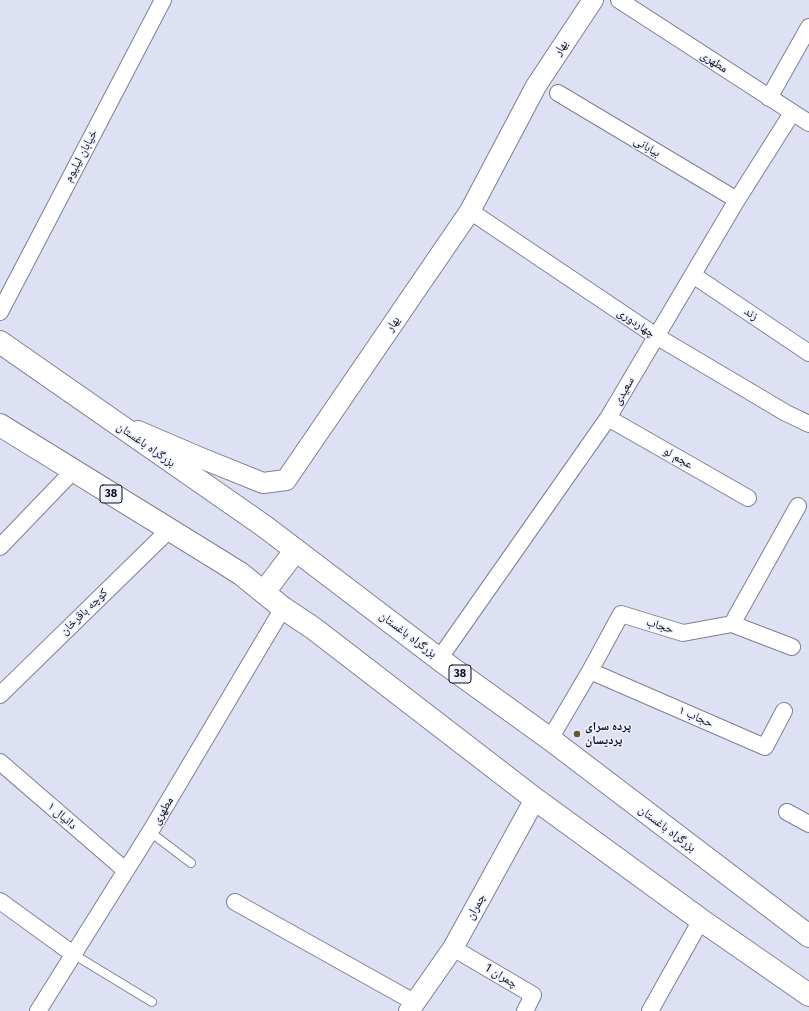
<!DOCTYPE html>
<html>
<head>
<meta charset="utf-8">
<style>
	body { margin:0 }
	canvas { display:block; background:#dee1f3 }
</style>
</head>
<body>
<canvas width="809" height="1011"></canvas>
<script>
const ctx = document.querySelector('canvas').getContext('2d');
ctx.lineJoin = 'round';
function stroke(path, color, width, dash) { ctx.strokeStyle = color; ctx.lineWidth = width; ctx.lineCap = dash ? 'butt' : 'round'; ctx.setLineDash(dash || []); ctx.stroke(path); }
function label(font, color, halo, rows, align = 'center') {
  ctx.font = font + ' "Fira Sans","Noto Naskh Arabic",sans-serif'; ctx.lineWidth = 3; ctx.setLineDash([]); ctx.textBaseline = 'middle'; ctx.strokeStyle = halo; ctx.fillStyle = color; for (const [text, x, y, turn = 0] of rows) {
    ctx.save(); ctx.translate(x, y); ctx.rotate((+turn || 0) * Math.PI / 180); ctx.textAlign = isNaN(turn) ? turn : align; if (halo) ctx.strokeText(text, 0, 0); ctx.fillText(text, 0, 0); ctx.restore();
  }
}
const service = new Path2D(`
	M150,832L191,863
	M73,954L152,1002`);
const minor = new Path2D(`
	M619,0L809,123
	M558,93L737,200
	M769,98L809,27
	M470,211L656,336L786,413L809,424
	M693,275L809,353
	M0,312L163,0
	M608,418L748,498
	M0,547L73,471
	M732,624L792,647
	M439,659L608,418L737,200L792,113
	M590,671L765,747L784,711
	M0,695L169,530
	M550,739L590,671L621,614L683,633L732,624L798,506
	M0,762L125,870
	M787,812L809,824
	M0,901L73,954
	M235,902L414,1002
	M453,948L533,995L525,1011
	M38,1011L150,832L283,608
	M650,1011L701,920`);
const tertiary = new Path2D(`
	M138,431L201,458L263,483L286,480L470,211L536,86L593,0
	M409,1011L453,948L535,799`);
const trunk = new Path2D(`
	M0,342L264,526L439,659L550,739L809,936
	M0,425L222,562L241,574L283,608L313,628L535,799L701,920L809,995
	M264,592L295,551`);
stroke(service, '#7d8090', 10);
stroke(minor, '#7d8090', 18);
stroke(tertiary, '#7d8090', 22);
stroke(trunk, '#7d8090', 24);
stroke(service, '#fff', 8);
stroke(minor, '#fff', 16);
stroke(tertiary, '#fff', 20);
stroke(trunk, '#fff', 22);
for (const [x, y, r, color] of [
	[577,734,4,"#645b28"]
]) { const dot = new Path2D(); dot.arc(x, y, r, 0, 2 * Math.PI); ctx.fillStyle = color; ctx.fill(dot); stroke(dot, '#eceffd', 1.5); }
for (const [x, y, w] of [
	[111,494,22],
	[460,674,22]
]) { const box = new Path2D(); box.roundRect(x - w / 2, y - 9, w, 18, 3); ctx.fillStyle = '#eceffd'; ctx.fill(box); stroke(box, '#0b0c12', 1); }
label('bold 11px', '#0b0c12', null, [
	["38",111,494],
	["38",460,674]
]);
label('12px', '#0b0c12', '#eceffd', [
	["بهار",561,48,-57],
	["مطهری",714,62,33],
	["بیابانی",647,147,31],
	["خیابان لیلیوم",81,156,-62],
	["زند",751,314,34],
	["چهاردوری",636,323,34],
	["بهار",393,324,-56],
	["سعیدی",624,391,-60],
	["بزرگراه باغستان",146,445,35],
	["عجم لو",678,458,30],
	["کوچه باقرخان",84,612,-44],
	["حجاب",660,626,17],
	["بزرگراه باغستان",408,635,37],
	["حجاب ۱",696,717,24],
	["مطهری",163,811,-59],
	["دانیال ۱",62,816,41],
	["بزرگراه باغستان",667,829,37],
	["چمران",476,907,-61],
	["چمران 1",501,976,31]
]);
label('bold 12px', '#0b0c12', '#eceffd', [
	["پرده سرای",585,727],
	["پردیسان",585,741]
], 'left');
</script>
</body>
</html>
